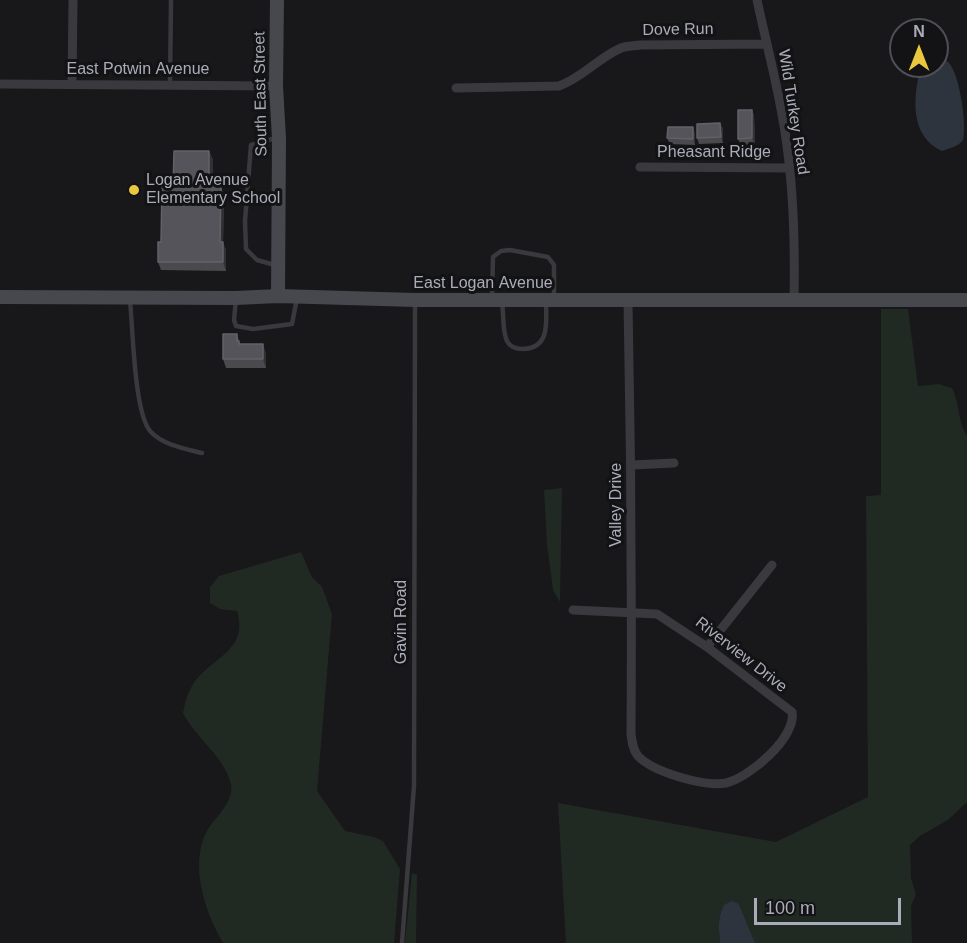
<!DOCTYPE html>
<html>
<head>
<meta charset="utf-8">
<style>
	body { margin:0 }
	#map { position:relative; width:967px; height:943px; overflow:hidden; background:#181719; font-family:Helvetica,sans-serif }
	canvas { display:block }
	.north { position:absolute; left:889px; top:18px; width:60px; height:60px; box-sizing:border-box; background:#131214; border:2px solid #4f5056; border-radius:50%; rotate:0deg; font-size:16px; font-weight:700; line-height:24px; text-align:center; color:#aaadb9 }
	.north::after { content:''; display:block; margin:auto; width:21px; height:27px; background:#eac73e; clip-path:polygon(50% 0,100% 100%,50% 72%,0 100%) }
	.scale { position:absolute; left:754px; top:898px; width:147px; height:27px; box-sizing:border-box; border:3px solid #aaadb9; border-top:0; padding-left:8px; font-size:18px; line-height:21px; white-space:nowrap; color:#aaadb9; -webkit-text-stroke:4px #131214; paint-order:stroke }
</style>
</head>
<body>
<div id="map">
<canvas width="967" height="943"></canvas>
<div class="north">N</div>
<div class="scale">100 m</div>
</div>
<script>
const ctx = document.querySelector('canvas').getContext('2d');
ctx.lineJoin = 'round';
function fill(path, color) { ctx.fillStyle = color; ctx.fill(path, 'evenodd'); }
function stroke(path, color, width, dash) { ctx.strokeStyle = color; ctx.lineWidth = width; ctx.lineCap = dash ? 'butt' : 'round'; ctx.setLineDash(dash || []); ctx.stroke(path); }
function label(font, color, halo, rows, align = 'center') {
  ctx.font = font + ' Helvetica,sans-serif'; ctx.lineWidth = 6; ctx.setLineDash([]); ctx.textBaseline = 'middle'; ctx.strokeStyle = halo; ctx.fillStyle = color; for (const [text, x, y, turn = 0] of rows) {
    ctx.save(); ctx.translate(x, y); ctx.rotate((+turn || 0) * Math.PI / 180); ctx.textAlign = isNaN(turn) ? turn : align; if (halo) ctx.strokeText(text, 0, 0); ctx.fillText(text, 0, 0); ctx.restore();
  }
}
fill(new Path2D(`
	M881,309H908L918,386L939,384L952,388C960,403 958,424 967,435V802L948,820L920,836L910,845L911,878L916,894L911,906L912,943H755L739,904L724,905C717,918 719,929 720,943H566L558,803L776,842L868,797L866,496L881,495Z
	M562,488L560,602L553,590L547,544L544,490Z
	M301,552L312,577L322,587L332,614L317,791L345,831L374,837L383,841L400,869L394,943H223C205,912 188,863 208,829C216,817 234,801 231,785C227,760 195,737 183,713C185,704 187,694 192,686C209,657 249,653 237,611L220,609L210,603V587L219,576Z
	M412,873L417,875L416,943H405Z`), '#212923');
fill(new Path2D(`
	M937,54C941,57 946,60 949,63C960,75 967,126 963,140C958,147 950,148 942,151C909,136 913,96 921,66H937Z
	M732,901L739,904L755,943H720C719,929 717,918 724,905Z`), '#2e343d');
stroke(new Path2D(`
	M170,85L171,0
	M275,265L257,260L246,249L245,221L251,145L276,138
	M492,298L493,257L501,251L510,250L548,257L554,265V298
	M236,299L234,320L236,326L253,329L292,324L297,298
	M130,301C133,328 134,415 151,432C163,445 186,449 202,453
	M502,303C504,314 502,331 507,341C510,347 517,349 523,349C551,348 546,321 546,301
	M402,943L414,786L415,301`), '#39393e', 4.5);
stroke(new Path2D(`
	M757,0C768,51 782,102 788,154C794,202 795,253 794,301
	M0,84L276,86
	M72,84L73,0
	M456,88L559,86C582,78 598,58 621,48C626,46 634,46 640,45L767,44
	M640,167L789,168
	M632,465L674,463
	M573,610L657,614L707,647L792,712C797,737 749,778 726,783C704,787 653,772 638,756C633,750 632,742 631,734C632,590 631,445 628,301
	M707,647L772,565`), '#39393e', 9);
stroke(new Path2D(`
	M277,0L276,86L279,138L278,296
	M0,297L236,298L278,296L415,300H967`), '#47474e', 14);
fill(new Path2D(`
	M752,110L754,115L755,144L741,145L738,139Z
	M720,123L723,129V143L699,144L697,138Z
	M695,133V145L670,144L667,138Z
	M209,151L213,160L212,187H221L224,196L223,243L226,250V271L161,270L158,262L161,242L173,188Z
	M237,334L240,344L266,353V368H226L223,359Z`), '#49494e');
fill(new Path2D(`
	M752,110L754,115L755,144L752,138Z
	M720,123L723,129V143L721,137Z
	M693,127L695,133V145L693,139Z
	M209,151L213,160L212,196L209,187Z
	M221,187L224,196L223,243L226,250V271L223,262L220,242Z
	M263,344L266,353V368L263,359Z`), '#313134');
const building = new Path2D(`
	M738,110H752V138L738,139Z
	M720,123L721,137L697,138V124Z
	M668,127H693V139L667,138Z
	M174,151H209V187H221L220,242H223V262H158V242H161L162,187L173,188Z
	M223,334H237V341H239V344H263V359H223Z`);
fill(building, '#54545a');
stroke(building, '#616268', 1.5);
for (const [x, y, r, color] of [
	[134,190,6,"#eac73e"]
]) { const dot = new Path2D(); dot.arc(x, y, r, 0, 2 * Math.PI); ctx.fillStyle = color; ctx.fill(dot); stroke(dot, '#131214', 2); }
label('16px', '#aaadb9', '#131214', [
	["Dove Run",678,30,-1],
	["East Potwin Avenue",138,70],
	["South East Street",261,94,-91],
	["Wild Turkey Road",793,112,81],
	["Pheasant Ridge",714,153],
	["East Logan Avenue",483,284],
	["Valley Drive",617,505,-90],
	["Gavin Road",402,622,-90],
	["Riverview Drive",741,655,38]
]);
label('16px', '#aaadb9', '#131214', [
	["Logan Avenue",146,181],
	["Elementary School",146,199]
], 'left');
</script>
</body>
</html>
